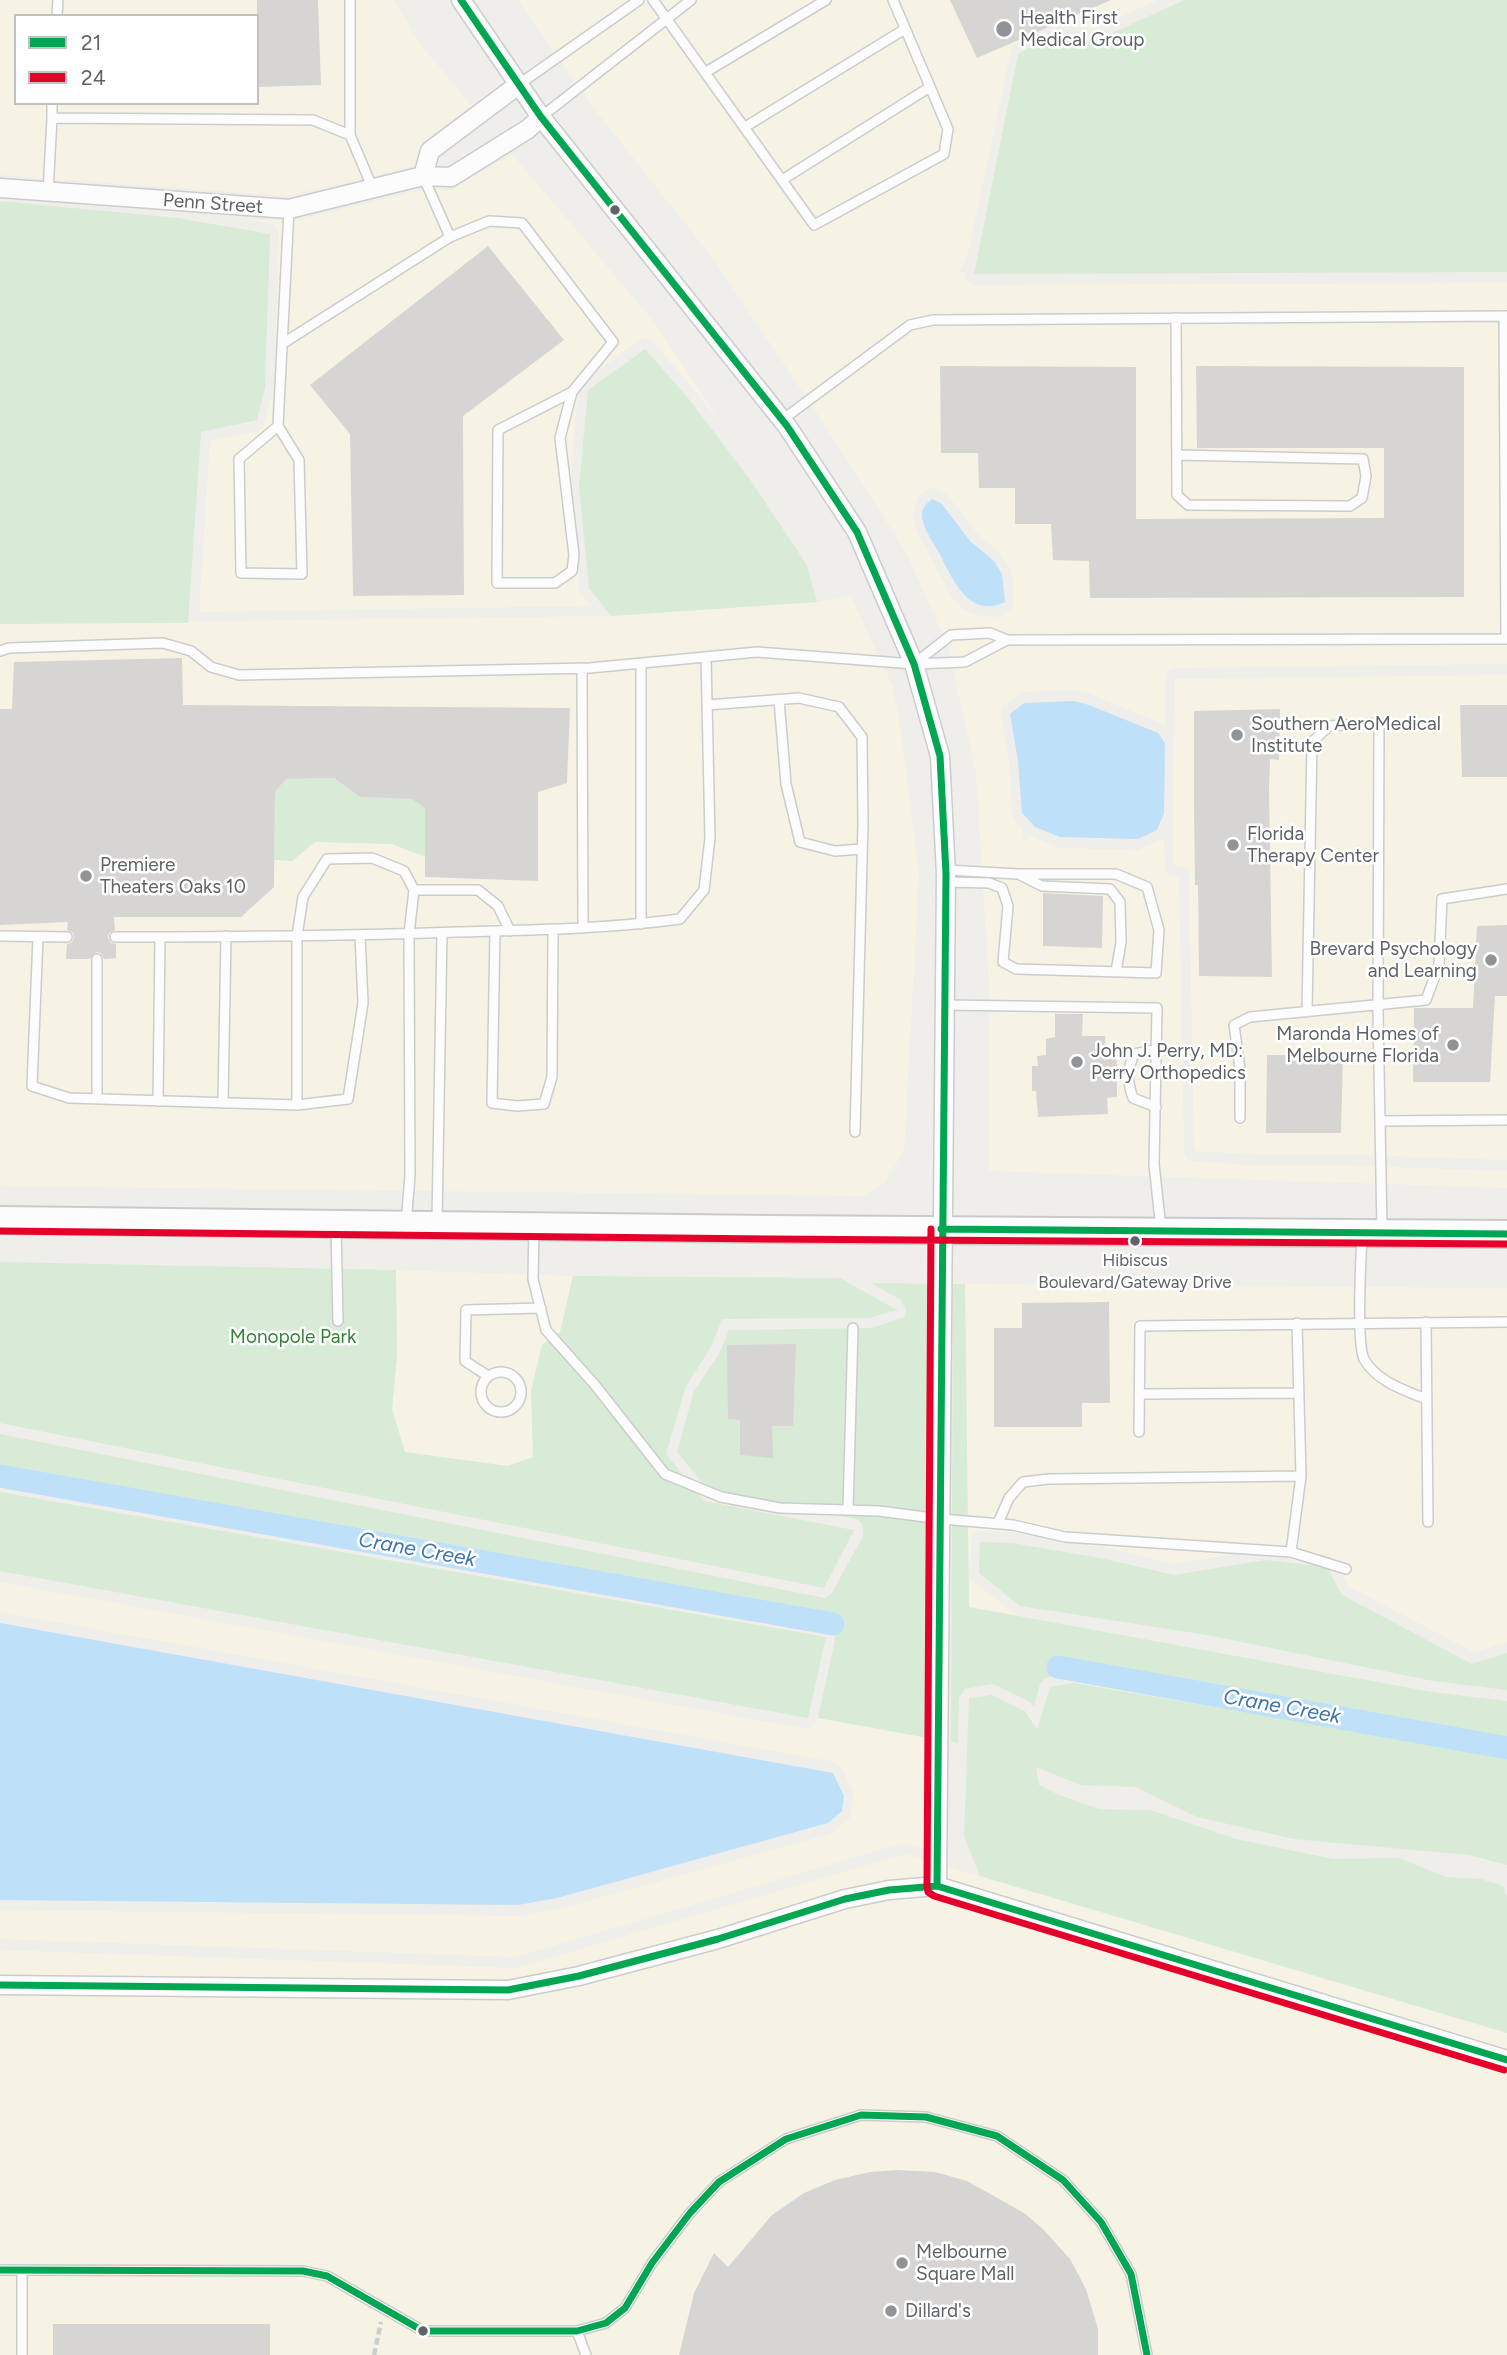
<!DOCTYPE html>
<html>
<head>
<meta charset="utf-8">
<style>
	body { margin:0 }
	#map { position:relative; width:1507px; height:2355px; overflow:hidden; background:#efeeea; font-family:Figtree,sans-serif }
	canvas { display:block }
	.legend { position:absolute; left:14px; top:14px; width:245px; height:91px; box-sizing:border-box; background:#fff; border:2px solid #bfc1c3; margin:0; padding:9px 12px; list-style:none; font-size:21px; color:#5f6368 }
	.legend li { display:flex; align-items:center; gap:14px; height:35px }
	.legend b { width:35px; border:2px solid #bfc1c3 }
</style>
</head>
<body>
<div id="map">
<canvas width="1507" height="2355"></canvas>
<ul class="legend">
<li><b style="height:9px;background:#00a651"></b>21</li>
<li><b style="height:9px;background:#e4002b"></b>24</li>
</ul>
</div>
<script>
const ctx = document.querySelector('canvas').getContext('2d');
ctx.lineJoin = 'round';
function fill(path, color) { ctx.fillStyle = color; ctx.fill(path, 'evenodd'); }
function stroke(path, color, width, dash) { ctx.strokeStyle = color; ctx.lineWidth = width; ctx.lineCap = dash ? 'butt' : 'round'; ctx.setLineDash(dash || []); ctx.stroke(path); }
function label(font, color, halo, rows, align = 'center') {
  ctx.font = font + ' Figtree,sans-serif'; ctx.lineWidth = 5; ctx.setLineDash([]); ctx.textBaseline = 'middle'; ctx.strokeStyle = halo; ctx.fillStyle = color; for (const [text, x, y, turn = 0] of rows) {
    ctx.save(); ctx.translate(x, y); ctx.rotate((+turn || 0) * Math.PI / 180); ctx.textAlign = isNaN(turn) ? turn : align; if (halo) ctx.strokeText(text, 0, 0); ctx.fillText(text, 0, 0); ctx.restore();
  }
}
fill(new Path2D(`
	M0,0H394L421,45L471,105L424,140L412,166L288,196L0,175ZM16,16H257V103H16Z
	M518,0H1158L1094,29L1051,23L1012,46L968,254L959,272H964L966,281L974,285L1507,283V664L1175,668L1169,670L1166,675L1165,725L1091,694L1073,690L1023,692L1004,705L1000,713L1009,762L1012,814L1015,821L1022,828L1023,844L1030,836L1060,848L1138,850L1164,838L1165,871L1169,875L1179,877L1184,1151L1186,1157L1191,1161L1247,1165L1359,1166L1507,1171V1188L989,1171V984L976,773L948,646L906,552L822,421L715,261L589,102ZM932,488L947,494L977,533L999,552L1010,568L1014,586V605L1011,610L1000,617L975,615L963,609L951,596L917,532L912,516L917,499L926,490Z
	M512,154L654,322L724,428L695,390L652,341L646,338L640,340L581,383L578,389L570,488L579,589L590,606L199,612L210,441L258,431L263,428L274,388L279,232L274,224L246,219L289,222L423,190L431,192L432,190H451Z
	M850,595L893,687L903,745L919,874L904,1151L884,1183L863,1196L0,1186V624L611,616L817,602Z
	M1507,675V1160L1359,1155L1247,1154L1194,1151L1189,868L1173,865L1175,679Z
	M396,1270L573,1276L560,1332L542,1345L531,1391L533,1458L508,1466L405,1452L392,1409L397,1356Z
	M965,1284L1507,1288V1642L1474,1652L1348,1586L1335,1561L1328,1555L1265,1549L1175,1564L1103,1547L1013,1532L977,1531L972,1535L969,1573L971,1580L1017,1615L969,1607Z
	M0,1582L806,1729L814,1726L818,1718L928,1738L926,1849L903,1843L515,1957L0,1939V1910L520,1916L559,1909L830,1834L850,1818L854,1794L842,1768L835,1762L0,1612Z
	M905,1854L1507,2033V2355H0V1950L516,1968Z`), '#f7f3e4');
fill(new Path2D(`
	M1184,0H1507V272L974,274L1018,54L1053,34L1095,41Z
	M0,201L178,218L270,234L265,388L257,420L201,432L188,623L0,624Z
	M645,349L688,398L751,481L807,565L817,602L611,616L589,588L579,487L588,390Z
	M334,778L360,797L412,799L425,808V857L392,844L315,842L292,861L274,860L275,792L286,779Z
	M0,1262L396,1270L397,1356L392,1409L405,1452L508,1466L533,1457L531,1391L542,1345L560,1332L573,1276L840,1278L897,1310L869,1318L722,1319L711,1347L686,1386L666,1454L704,1501L854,1530L824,1588L0,1423Z
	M871,1283L930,1284L928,1738L818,1718L835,1640V1633L827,1626L0,1481V1434L825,1598L832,1593L863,1536C864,1527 863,1523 856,1519L709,1491L677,1452L694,1391L719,1354L729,1330L872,1328L904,1317L906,1311L901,1300Z
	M953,1284H965L969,1607L1432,1692L1507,1701V1745L1074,1672L1045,1678L1040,1684L1034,1706L1029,1701L993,1684L965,1689L959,1698L958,1743L951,1742Z
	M0,1492L826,1637L808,1718L0,1571Z
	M980,1542L1012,1543L1101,1558L1174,1575L1266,1560L1327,1567L1342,1595L1472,1664L1507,1653V1690L1433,1681L1207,1635L1020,1606L979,1573Z
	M1073,1683L1507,1756V1865L1469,1855L1294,1839L1197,1817L1136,1787L1081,1785L1036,1767L1039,1785L1059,1795L1099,1809L1150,1810L1236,1839L1333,1859L1398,1858L1447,1877L1481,1879L1503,1886L1507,1897V2033L980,1876L964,1836L969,1698L992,1695L1025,1711L1037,1730L1050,1687Z`), '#d8ebd6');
fill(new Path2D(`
	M932,499L941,503L970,541L994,561L1002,574L1005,602C969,620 952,578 939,553C933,542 924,530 922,517C921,509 926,504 932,499Z
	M1074,701L1089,705L1158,733L1165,743L1164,813L1157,830L1138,839L1060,837L1035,827L1022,813L1018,761L1010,714L1024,703Z
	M0,1623L833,1773L844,1796L842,1811L828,1823L557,1898L518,1905L0,1900Z`), '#bfe0f9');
stroke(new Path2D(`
	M0,1476L833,1624
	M1058,1667L1507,1748`), '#bfe0f9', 23);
fill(new Path2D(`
	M257,0H318L321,85L257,87Z
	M950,0H1111L977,58Z
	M488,246L564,340L463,416L464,595L353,596L350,434L310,385Z
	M940,366L1136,367V519L1384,518V448H1197L1196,366L1464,367V597L1090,598L1089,561L1053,560L1051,524H1015V488H979L978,453H941Z
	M182,658L183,705L570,708L567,783L538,792V881L425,877V808L412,799L360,797L334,778L286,779L275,792L274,887L241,917H114L115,930L109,933L108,938L111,943L116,944V958L104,959L101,953L96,952L90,959H66L67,944L71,943L74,938L73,933L67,930L68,922L0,925V709H12L14,662Z
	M1460,705H1507V777H1462Z
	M1280,709L1279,760L1270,759L1269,788L1272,977L1199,976L1198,885H1195L1194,808V711Z
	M1043,893L1103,896L1102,948L1043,946Z
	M1507,925V996H1495L1490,1082H1413L1414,1008H1473L1477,926Z
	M1055,1014H1083L1082,1036H1105L1106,1058H1116L1117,1066V1097L1107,1098L1108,1114L1038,1117L1036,1091H1032V1066H1038L1037,1056L1046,1055V1039L1055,1037Z
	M1267,1055H1343L1341,1133H1266Z
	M1109,1302L1110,1403H1082V1427H994V1328H1022V1303Z
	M796,1344L793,1426H772L773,1458L740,1455V1420L728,1419L727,1345Z
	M897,2170L935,2172L967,2181L1024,2213L1043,2229L1070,2259L1086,2289L1098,2329V2355H679L694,2293L714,2253L728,2267L772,2215L804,2193L835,2180L870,2172Z
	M53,2324H270V2355H53Z`), '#d6d5d3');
const lane = new Path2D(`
	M350,0V135
	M653,0L814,225L944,154L948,129L893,0
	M57,16L58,0
	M706,72L826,0
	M518,85L639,0
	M541,117L691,0
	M52,118V103
	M745,127L905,29
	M423,176L450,237
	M782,180L930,87
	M48,192L52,118L313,120L350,135L373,189
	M1504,316L1506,639
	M1176,318L1177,495L1188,505L1350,506L1362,498L1366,476L1363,459L1177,455
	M282,344L450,237L489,221L522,223L613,342L572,392L498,430L497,583H555L572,571L574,555L560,438L572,392
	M782,420L910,325L933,320L1507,316
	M278,426L299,460L302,574L241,573L239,459Z
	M278,426L289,209
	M0,651L9,648L163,643L191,651L211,667L239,675L590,668L757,652L914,664L965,662L1007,640
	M641,664V924
	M914,664L951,635L990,633L1007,640L1507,639
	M582,668L583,928
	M779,700L786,784L800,842L835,851L862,849
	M707,705L799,698L839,707L862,737L863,823L855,1132
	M946,870L1018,874H1116L1147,887L1159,930L1156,973L1016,969L1003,962L1008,906L1002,888L989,883L946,882
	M1022,876L1042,886L1110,889L1120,902L1121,942L1116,972
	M414,890H478L498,906L510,931
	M495,931L492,1103L517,1106L544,1104L552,1077L553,930
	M0,936L67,937
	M38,937L32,1086L69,1098L297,1105L348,1099L363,1003L360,935
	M115,937C229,937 343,936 456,932C531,930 605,929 680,919L704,890L710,838L706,657
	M97,959V1099
	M944,1005L1157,1008L1154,1164L1161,1229
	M1307,1012L1312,742L1329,726L1379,723L1378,1012L1382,1231
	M158,1101L160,937
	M223,1103L226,936
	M297,1105V936L303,897L327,859L372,858L404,871L414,890L409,934L410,1176L406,1223
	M1156,1107L1133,1098C1127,1082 1127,1070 1134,1054L1156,1050
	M1240,1118V1069L1234,1025L1250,1017L1426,1000L1439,965L1442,899L1507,889
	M1380,1121L1507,1120
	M437,1222L442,933
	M336,1226L338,1321
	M534,1228L533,1279L546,1330L595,1385L665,1474L721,1497L780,1508L879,1511L941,1519L1013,1525L1065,1537L1291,1552L1346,1569
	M1362,1235C1361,1257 1356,1342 1364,1359C1376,1381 1404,1390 1426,1399
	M1426,1322L1428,1522
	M481 1392a20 20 0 1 1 40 0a20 20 0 1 1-40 0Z
	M488,1376L465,1361L466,1310L541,1308
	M1140,1394L1299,1393
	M1139,1432L1140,1326L1507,1322
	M848,1510L853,1328
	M998,1523L1009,1498L1023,1482L1049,1479L1301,1476
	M1291,1552L1301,1476L1297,1323
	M0,2270L303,2271L327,2276L423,2331H577L606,2323L625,2308L652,2263L690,2213L719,2182L786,2139L861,2115L926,2117L997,2136L1063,2180L1101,2222L1131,2274L1147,2355
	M577,2331L586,2355
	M22,2355V2270`);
const street = new Path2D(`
	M461,0L541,117L787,426L857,532L914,664L940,756L946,874L937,1886
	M423,176L430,151L518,85
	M0,188L289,209L423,176L451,177L528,129L541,117
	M0,1985L508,1990L579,1976L718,1939L845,1899L889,1890L937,1886L1507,2060`);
const secondary = new Path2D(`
	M0,1220L769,1229L1507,1234`);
stroke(lane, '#cbcccc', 12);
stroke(street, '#cbcccc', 21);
stroke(secondary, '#cacacb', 30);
stroke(new Path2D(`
	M374,2355L381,2322`), '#cacfcc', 4.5, [7, 3.5]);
stroke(lane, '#fdfcfc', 9);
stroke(street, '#fdfcfc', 18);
stroke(secondary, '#fdfcfc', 26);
stroke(new Path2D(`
	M461,0L541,117L787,426L857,532L914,664L940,756L946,874L937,1886
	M941,1229L1507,1234
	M0,1985L508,1990L579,1976L718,1939L845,1899L889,1890L937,1886L1507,2060
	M0,2270L303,2271L327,2276L423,2331H577L606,2323L625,2308L652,2263L690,2213L719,2182L786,2139L861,2115L926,2117L997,2136L1063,2180L1101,2222L1131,2274L1147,2355`), '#00a651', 7);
stroke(new Path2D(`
	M931,1229L927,1886L928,1892L934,1896L1504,2070
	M0,1231L769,1239L1507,1244`), '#e4002b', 7);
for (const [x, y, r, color] of [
	[1004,29,9,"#919496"],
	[615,210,6,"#5f6368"],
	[1237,735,7,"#919496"],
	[1233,845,7,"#919496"],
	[86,876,7,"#919496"],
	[1491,960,7,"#919496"],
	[1453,1045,7,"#919496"],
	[1077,1062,7,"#919496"],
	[1135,1241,6,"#5f6368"],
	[902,2263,7,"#919496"],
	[891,2311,7,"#919496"],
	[423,2331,6,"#5f6368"]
]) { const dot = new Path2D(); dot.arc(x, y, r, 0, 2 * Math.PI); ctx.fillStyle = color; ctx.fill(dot); stroke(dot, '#fff', 2.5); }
label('17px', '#5f6368', '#fff', [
	["Hibiscus",1135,1261],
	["Boulevard/Gateway Drive",1135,1283]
]);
label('19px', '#5f6368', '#fff', [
	["Health First",1020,18],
	["Medical Group",1020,40],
	["Southern AeroMedical",1251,724],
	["Institute",1251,746],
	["Florida",1247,834],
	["Therapy Center",1247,856],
	["Premiere",100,865],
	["Theaters Oaks 10",100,887],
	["Brevard Psychology",1477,949,"right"],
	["and Learning",1477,971,"right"],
	["Maronda Homes of",1439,1034,"right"],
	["Melbourne Florida",1439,1056,"right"],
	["John J. Perry, MD:",1091,1051],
	["Perry Orthopedics",1091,1073],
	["Melbourne",916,2252],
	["Square Mall",916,2274],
	["Dillard's",905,2311]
], 'left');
label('19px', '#5f6368', '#fff', [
	["Penn Street",213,204,4]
]);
label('19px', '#348238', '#fff', [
	["Monopole Park",293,1337]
]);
label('italic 21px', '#4174aa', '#fff', [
	["Crane Creek",417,1550,10],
	["Crane Creek",1282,1707,10]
]);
</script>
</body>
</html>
